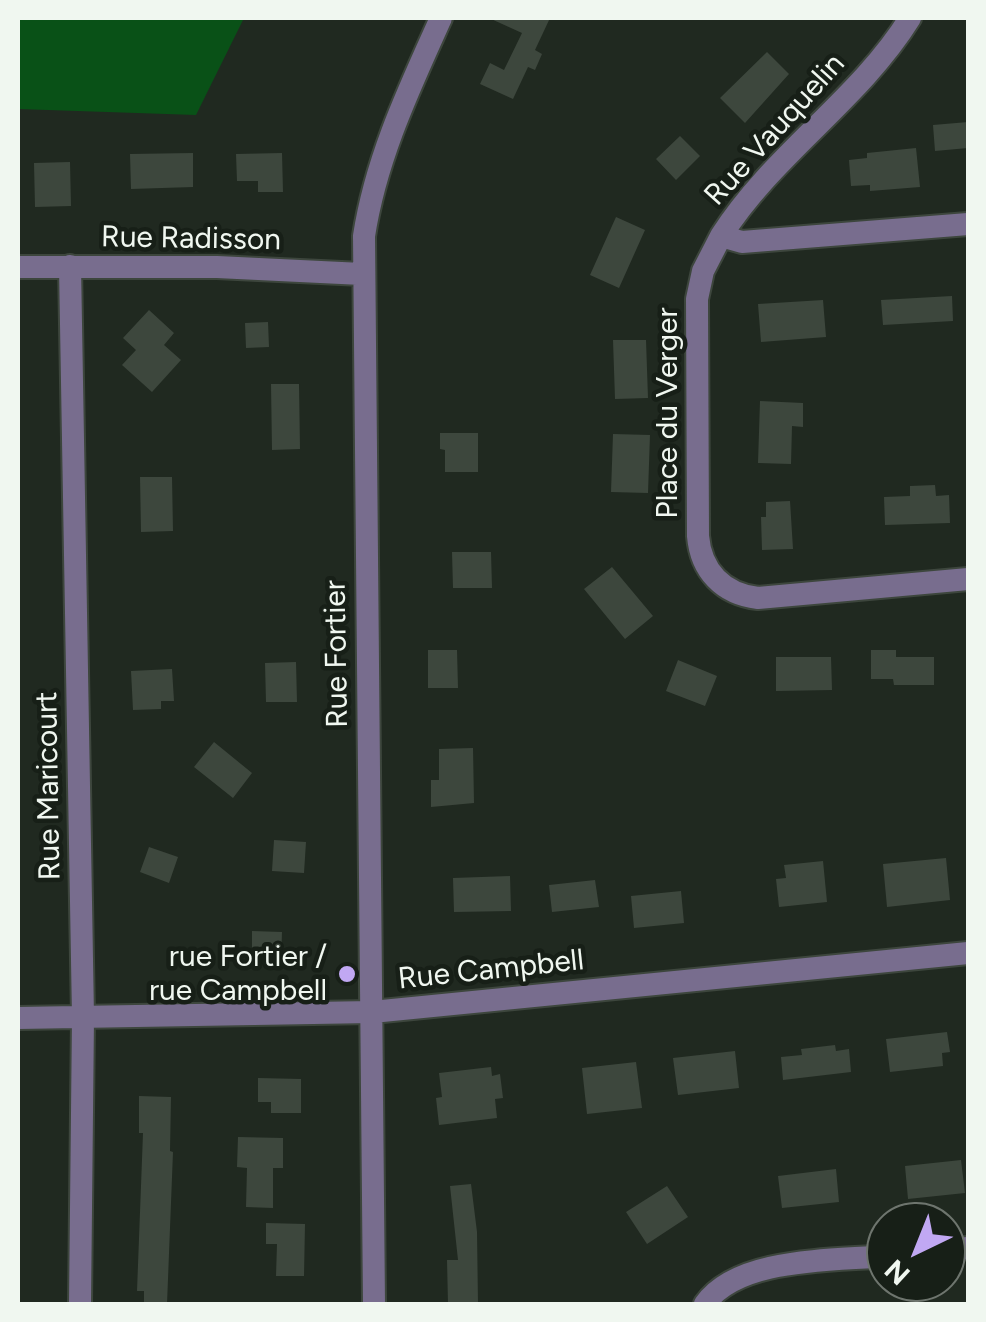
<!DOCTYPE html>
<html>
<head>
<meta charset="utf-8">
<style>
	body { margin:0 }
	#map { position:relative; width:986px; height:1322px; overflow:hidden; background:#202920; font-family:Figtree,sans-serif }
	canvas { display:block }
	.frame { position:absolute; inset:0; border:20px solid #f0f7f0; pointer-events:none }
	.north { position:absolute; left:866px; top:1202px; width:100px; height:100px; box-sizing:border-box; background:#171f17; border:2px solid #6e756e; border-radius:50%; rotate:223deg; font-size:28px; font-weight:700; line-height:40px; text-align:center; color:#f0f7f0 }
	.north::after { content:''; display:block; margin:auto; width:35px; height:45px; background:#c1a8f3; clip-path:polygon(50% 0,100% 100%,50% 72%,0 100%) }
</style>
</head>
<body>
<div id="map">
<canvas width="986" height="1322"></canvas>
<div class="frame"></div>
<div class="north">N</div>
</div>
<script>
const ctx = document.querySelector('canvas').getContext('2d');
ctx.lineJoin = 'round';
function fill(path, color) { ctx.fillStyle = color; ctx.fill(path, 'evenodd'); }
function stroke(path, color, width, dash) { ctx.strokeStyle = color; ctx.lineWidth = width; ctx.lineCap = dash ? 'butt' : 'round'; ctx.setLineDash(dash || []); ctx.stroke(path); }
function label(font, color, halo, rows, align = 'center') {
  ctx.font = font + ' Figtree,sans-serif'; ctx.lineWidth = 9; ctx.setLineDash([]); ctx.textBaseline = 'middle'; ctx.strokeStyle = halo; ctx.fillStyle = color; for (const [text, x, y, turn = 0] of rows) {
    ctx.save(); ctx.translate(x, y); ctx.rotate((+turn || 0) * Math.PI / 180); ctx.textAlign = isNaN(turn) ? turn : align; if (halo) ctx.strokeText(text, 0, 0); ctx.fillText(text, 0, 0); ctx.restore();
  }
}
fill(new Path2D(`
	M18,18H244L196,115L18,109Z`), '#095117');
fill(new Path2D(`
	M489,18H550L535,50L542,54L535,70L528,67L513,99L480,84L490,63L504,70L522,33Z
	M767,52L789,74L745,123L720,98Z
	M968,122V148L935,151L933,125Z
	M680,136L700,156L676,180L656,159Z
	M916,148L920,187L870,191V185L851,186L849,160L867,158V153Z
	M193,153V187L131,189L130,154Z
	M282,153L283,192H258V181H237L236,154Z
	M70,162L71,206L35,207L34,163Z
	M616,217L645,230L619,288L590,275Z
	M952,296L953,321L883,325L881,300Z
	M823,300L826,337L761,342L758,304Z
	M149,310L174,333L164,345L181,360L152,392L122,365L136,350L123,338Z
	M268,322L269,347L246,348L245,323Z
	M613,340H646L648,398L615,399Z
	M271,384H299L300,449L272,450Z
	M760,401L803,403V427L792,426L791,464L758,463Z
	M440,433H478V472H445V450L440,449Z
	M613,434L650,435L648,493L611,492Z
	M140,477H172L173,531L141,532Z
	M935,485L936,496L949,495L950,523L885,525L884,497L910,496V486Z
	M790,501L793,549L762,550L761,517H766V502Z
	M452,552H491L492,588H453Z
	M612,567L653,616L625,639L584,589Z
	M428,650H457L458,688H428Z
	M871,650H896V657H934V685H894L893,679H871Z
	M776,657H831L832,690L776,691Z
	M678,660L717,676L705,706L666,691Z
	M296,662L297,702H266L265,663Z
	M172,669L174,701H161V709L133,710L131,671Z
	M214,742L252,773L233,798L194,767Z
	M473,748L474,803L431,807V780H439V749Z
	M274,840L306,842L304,873L272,871Z
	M149,847L178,857L169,883L140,872Z
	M946,858L950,900L887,907L883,864Z
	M823,861L827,902L779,907L776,879L786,878L784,865Z
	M510,876L511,911L454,912L453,878Z
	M595,880L599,907L552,912L549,885Z
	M681,891L684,923L634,928L631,896Z
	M252,931L282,932L281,961L252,960Z
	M947,1032L950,1052L942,1053L943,1066L890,1072L886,1039Z
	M835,1045L836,1051L849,1049L851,1072L783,1080L781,1057L802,1055L801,1049Z
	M735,1051L739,1088L678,1095L673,1058Z
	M636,1062L642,1108L587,1114L582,1068Z
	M491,1067L492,1076L500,1074L503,1098L495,1099L497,1118L439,1125L436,1098L442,1097L439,1073Z
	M258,1078L301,1079V1113H271V1102H258Z
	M139,1096L171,1097L170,1151L173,1152L167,1304H144V1291H137L143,1133H139Z
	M238,1137L283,1138V1168H273V1208L246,1207L247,1168L237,1167Z
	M961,1160L965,1193L908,1199L905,1166Z
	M836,1169L839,1202L782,1208L778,1176Z
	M471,1184L477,1232L478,1304H448L447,1260H458L450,1186Z
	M667,1186L688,1217L647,1244L626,1212Z
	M266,1223L305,1224L304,1276H276L277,1244H266Z`), '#3d473d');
const minor = new Path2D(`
	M968,224L742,242L721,236L703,271L697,299L698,536C701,571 723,594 758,598L968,579
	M721,236C773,154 859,100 910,18
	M70,266L83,1017L80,1304
	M18,267H217L362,274
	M18,1018L372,1012L968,953
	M946,1250L968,1248
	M374,1304L364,236C376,158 409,89 441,18
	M705,1304C738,1257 833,1261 886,1256`);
stroke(minor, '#3d463d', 26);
stroke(minor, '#786d8e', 22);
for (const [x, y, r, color] of [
	[347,974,10,"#c1a8f3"]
]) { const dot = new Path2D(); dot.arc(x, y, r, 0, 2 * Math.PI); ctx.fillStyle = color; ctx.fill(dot); stroke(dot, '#171f17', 4); }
label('30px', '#f0f7f0', '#171f17', [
	["Rue Vauquelin",775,130,-48],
	["Rue Radisson",191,239,1],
	["Place du Verger",668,413,-90],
	["Rue Fortier",337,654,-91],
	["Rue Maricourt",49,786,-91],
	["Rue Campbell",491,970,-6]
]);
label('30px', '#f0f7f0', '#171f17', [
	["rue Fortier /",327,957],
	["rue Campbell",327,991]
], 'right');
</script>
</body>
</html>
